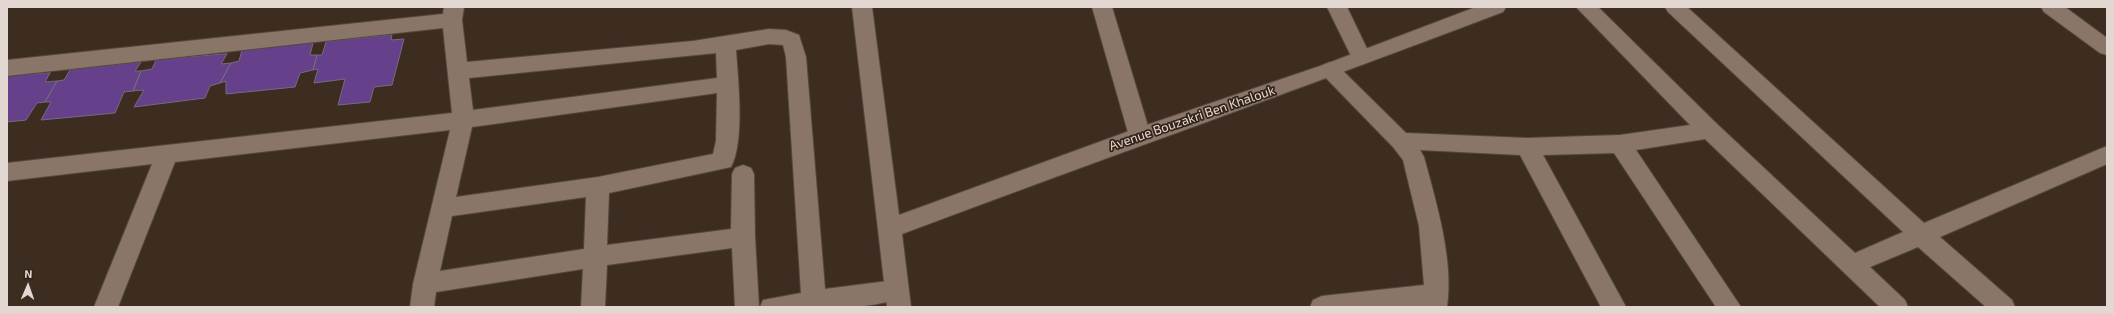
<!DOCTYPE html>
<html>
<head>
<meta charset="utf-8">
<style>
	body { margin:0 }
	#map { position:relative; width:2114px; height:314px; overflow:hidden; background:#3d2d21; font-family:"Exo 2",sans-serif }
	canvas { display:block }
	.frame { position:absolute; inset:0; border:8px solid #e3d8d1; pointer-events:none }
	.north { position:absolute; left:8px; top:266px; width:40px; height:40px; -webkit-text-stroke:3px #332318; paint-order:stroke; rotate:2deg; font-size:11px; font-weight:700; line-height:16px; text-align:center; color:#e3d8d1 }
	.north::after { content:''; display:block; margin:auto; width:14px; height:18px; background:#e3d8d1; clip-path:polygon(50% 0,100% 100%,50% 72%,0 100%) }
</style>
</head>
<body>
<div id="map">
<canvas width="2114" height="314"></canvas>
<div class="frame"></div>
<div class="north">N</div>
</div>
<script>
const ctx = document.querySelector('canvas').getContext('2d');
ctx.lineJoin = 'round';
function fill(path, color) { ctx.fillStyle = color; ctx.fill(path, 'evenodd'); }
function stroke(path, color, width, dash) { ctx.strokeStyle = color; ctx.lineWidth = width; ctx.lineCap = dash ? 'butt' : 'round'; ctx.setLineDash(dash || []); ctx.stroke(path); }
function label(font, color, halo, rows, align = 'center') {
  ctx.font = font + ' "Exo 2",sans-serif'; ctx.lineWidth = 3.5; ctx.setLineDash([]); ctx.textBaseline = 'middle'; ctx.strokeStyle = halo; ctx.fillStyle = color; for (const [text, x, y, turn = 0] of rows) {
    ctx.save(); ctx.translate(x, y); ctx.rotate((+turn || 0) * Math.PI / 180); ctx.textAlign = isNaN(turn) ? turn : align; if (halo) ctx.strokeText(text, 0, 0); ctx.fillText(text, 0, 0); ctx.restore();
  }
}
const building = new Path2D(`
	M392,35L391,40L404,39L392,85L374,87L370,102L338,105L345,79L314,83L318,69L313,70L317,55H322L326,42Z
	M313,43L310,55H317L313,70L300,73L295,87L226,94V81L220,83L231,63L239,61L242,50Z
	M227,54L221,64L231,63L220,83L210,86L205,98L134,107L144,90L133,91L141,71L152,69L156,60Z
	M141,62L135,71H141L133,91L124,92L115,113L41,120L51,102H45L57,81L64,80L70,70Z
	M50,73L45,82L57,81L45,102L37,103L26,120L7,122V76Z`);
fill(building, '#66408a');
stroke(building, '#746b7f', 1);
const street = new Path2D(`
	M444,7H464L462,20L467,62L693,41L769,29L786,30L799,35L806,57L825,289L896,280L904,283L908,290L904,297C861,313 805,307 760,307L763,300L801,293L786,57L783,45L769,44L736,50C738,80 745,141 731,167L609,193L607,245L731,229L732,174L735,168L743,165L751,168L754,174L755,237L759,307H735L732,248L607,265L605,307H581L583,269L436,292L434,307H410L413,284L450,130L175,162L118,307H94L152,164L7,181V163L452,113L443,28L7,76V60L443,14ZM716,53L717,78L473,110L469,78ZM717,93L716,141L713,154L598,177L456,197L472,127ZM586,197L584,249L440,271L452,216Z
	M1092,7H1112L1151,136L1148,142L1140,144L1132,142L1129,136Z
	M1327,7H1347L1371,57L1368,62L1361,65L1354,62Z
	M1576,7H1598L1717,124L1855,253L1903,232L1668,12L1665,7H1687L1924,223L2107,146V164L1940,237L2012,300L2015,307H1986L1918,247L1870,267L1905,300L1908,307H1880L1705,139L1636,150L1741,307H1716L1614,153L1543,155L1626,307H1601L1520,155L1420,150L1424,157C1436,202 1454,260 1447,307H1310L1313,300L1322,296L1424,285L1419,226L1403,160L1393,147L1323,75L1320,70L1323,65L1330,62L1337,65L1406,133L1527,138L1620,135L1690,125Z
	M2041,7H2065L2107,38V55L2100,53L2044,12Z`);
const secondary = new Path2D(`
	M852,7H872L899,215L1132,130L1323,65L1476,7H1506L1503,12C1303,88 1102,159 902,234L911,307H887Z`);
stroke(street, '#56483e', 2);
stroke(secondary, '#56483e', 2);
fill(street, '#8a7669');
fill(secondary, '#8a7669');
label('13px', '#e3d8d1', '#332318', [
	["Avenue Bouzakri Ben Khalouk",1192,118,-19]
]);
</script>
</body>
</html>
